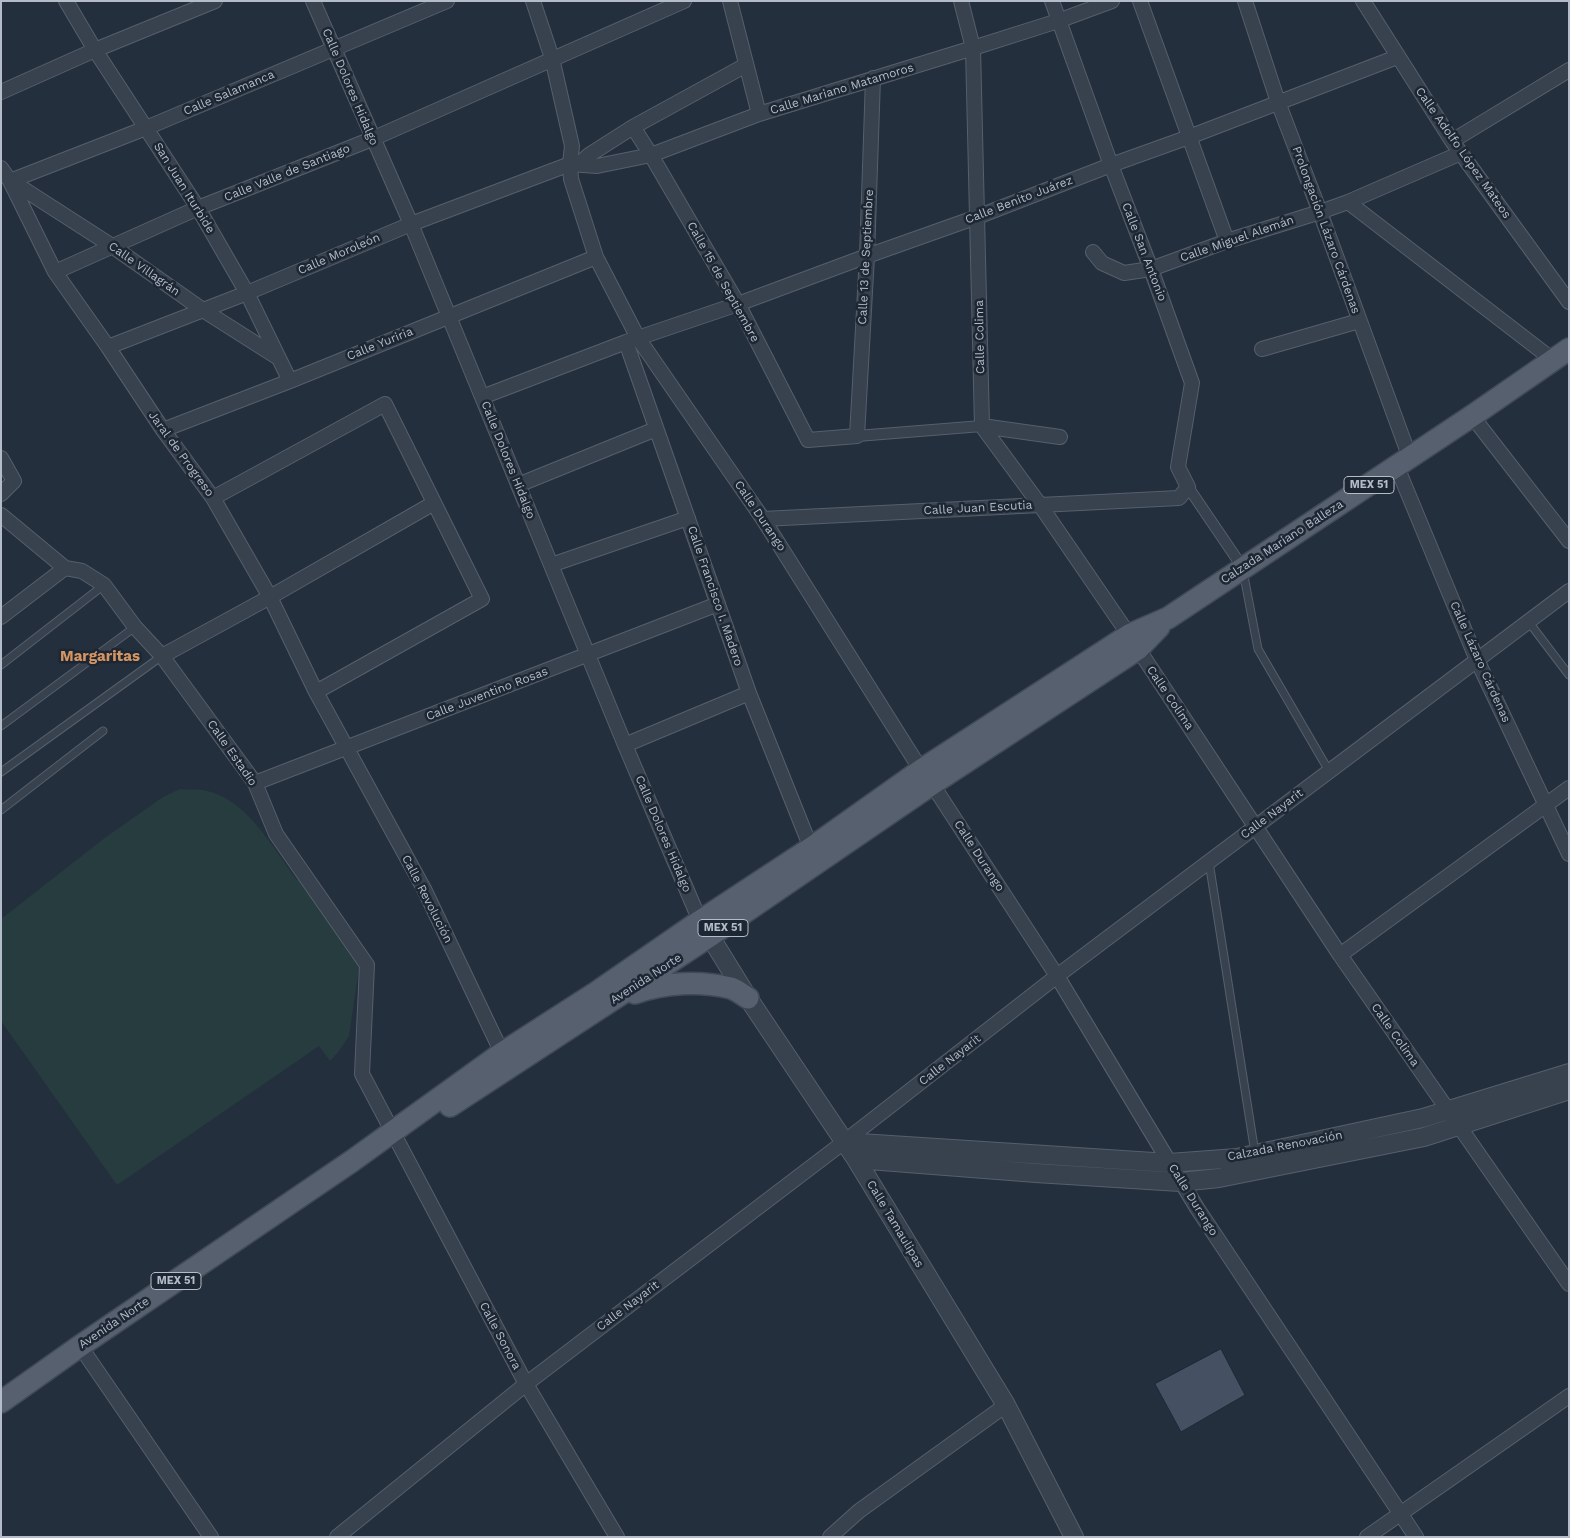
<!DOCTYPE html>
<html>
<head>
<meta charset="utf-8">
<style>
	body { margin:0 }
	#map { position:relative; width:1570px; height:1538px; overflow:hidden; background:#242f3e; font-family:"Work Sans",sans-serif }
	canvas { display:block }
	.frame { position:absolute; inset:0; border:2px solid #b4bcc9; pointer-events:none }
</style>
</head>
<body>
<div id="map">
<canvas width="1570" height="1538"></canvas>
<div class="frame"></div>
</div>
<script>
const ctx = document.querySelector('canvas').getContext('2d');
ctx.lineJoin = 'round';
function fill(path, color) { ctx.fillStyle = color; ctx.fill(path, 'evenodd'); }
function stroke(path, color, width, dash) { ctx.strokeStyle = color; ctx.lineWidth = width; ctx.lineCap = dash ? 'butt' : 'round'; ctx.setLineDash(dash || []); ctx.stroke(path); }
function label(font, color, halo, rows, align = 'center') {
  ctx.font = font + ' "Work Sans",sans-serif'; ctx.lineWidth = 5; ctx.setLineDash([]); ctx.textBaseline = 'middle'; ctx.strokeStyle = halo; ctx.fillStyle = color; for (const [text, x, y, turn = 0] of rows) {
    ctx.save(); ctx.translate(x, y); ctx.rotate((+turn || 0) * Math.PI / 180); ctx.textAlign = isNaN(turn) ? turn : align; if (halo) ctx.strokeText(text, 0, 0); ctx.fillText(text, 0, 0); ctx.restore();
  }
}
fill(new Path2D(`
	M180,789C188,790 196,789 203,790C247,798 272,847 297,880L300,877L355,951L359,968L349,1036L339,1051L330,1061L319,1046L117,1185L1,1021V919L106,837L163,797Z`), '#263c3f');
const building = new Path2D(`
	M1221,1349L1245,1395L1181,1432L1155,1384Z`);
fill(building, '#455162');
stroke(building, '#1f2835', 1);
const service = new Path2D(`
	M1243,571L1258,649L1329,771
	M1528,621L1569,675
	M1,665L104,585
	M1,726L135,627
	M1,772L162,656
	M1,810L103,731
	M1209,862L1255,1153`);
const pedestrian = new Path2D(`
	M857,436L982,426
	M1188,487L1243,568`);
const minor = new Path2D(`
	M66,1L95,50L198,208L247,293L290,381
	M313,1L411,224L625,745L700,921
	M533,1L552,58L572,146L570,164L571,179L596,257L638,338L763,519L921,770L932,784L1057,976L1197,1208L1416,1537
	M730,1L759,114
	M961,1L973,48L982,426L1040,505L1129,635L1340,955L1569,1284
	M1140,1L1227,241
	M1245,1L1278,102L1320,212L1410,458
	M1363,1L1452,141L1569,302
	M1,92L95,50L215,1
	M633,127L651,155L738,304L808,440L857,436L867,256L873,78
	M1452,141L1569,70
	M579,164L589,155L633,127L746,65
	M1,168L10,181L55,272L108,347L163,430L213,498L270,597L316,692L424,889L502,1053
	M10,181L146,128L447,1
	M11,181L112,246L203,310L277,357
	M1348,202L1553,360
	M1093,252L1102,263L1124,273L1151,269L1227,241L1320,212L1348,202L1461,153
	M55,272L198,208L372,139L684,1
	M626,342L749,693L811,848
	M108,347L247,293L411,224L570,164L597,166L651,155L759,114L973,48L1058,21L1112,1
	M1262,349L1359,321
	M482,397L626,342L738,304L867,256L977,217L1111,165L1189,137L1397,57
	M1472,416L1569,541
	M982,426L1060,437
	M163,430L290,381L596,257
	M1,458L14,481L1,494
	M1397,467L1477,660L1569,854
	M518,485L656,429
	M213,498L385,404L482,599L316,692
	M1,515L65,568
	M763,519L1179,498L1188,487L1178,467L1192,383L1151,269L1111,165L1052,1
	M551,565L688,518
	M1,617L65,568L82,571L104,585L135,627L162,656L255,783L276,834L367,965L362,1074L526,1384L617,1537
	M162,656L270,597L434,503
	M625,745L749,693
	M255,783L718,604
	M1340,955L1569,788
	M80,1346L211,1537
	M337,1537L526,1384L844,1142L1057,976L1569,591
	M830,1537L859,1511L1006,1405
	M1367,1537L1569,1396`);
const tertiary = new Path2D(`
	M703,925L748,998L856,1159L1006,1405L1074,1537
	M844,1142L1169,1163L1237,1158L1423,1118L1569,1073
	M856,1159L1036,1173L1180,1182L1219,1178L1424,1137L1569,1090`);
const primary = new Path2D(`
	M635,993C665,982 700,981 731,988C737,990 743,995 748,998
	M450,1106L710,936L932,784L1138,649L1159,627
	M1,1402L80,1346L352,1161L502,1053L600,990L700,921L811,848L921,770L1129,635L1168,618L1472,416L1569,349`);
stroke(service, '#565f6c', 9);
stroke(pedestrian, '#565f6c', 12);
stroke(minor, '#565f6c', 16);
stroke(tertiary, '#565f6c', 20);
stroke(primary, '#414a57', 24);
stroke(service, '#38414e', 7);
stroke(pedestrian, '#38414e', 10);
stroke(minor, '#38414e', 14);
stroke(tertiary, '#38414e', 18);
stroke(primary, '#56606e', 21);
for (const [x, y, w] of [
	[1369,485,50],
	[723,928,50],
	[176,1281,50]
]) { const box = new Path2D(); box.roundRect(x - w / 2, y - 8.5, w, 17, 4); ctx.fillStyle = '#1d2633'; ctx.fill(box); stroke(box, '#b4bcc9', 1); }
label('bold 11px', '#b4bcc9', null, [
	["MEX 51",1369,485],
	["MEX 51",723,928],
	["MEX 51",176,1281]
]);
label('12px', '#b4bcc9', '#1d2633', [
	["Calle Dolores Hidalgo",350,87,67],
	["Calle Mariano Matamoros",842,89,-17],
	["Calle Salamanca",229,93,-23],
	["Calle Adolfo López Mateos",1463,153,55],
	["Calle Valle de Santiago",287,173,-22],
	["San Juan Iturbide",184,188,58],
	["Calle Benito Juárez",1019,200,-21],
	["Prolongación Lázaro Cárdenas",1326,230,70],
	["Calle Miguel Alemán",1237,239,-19],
	["Calle San Antonio",1144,252,69],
	["Calle Moroleón",339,254,-23],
	["Calle 13 de Septiembre",866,257,-87],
	["Calle Villagrán",144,269,35],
	["Calle 15 de Septiembre",723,282,61],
	["Calle Colima",980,337,-91],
	["Calle Yuriria",380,344,-22],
	["Jaral de Progreso",181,454,54],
	["Calle Dolores Hidalgo",508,460,68],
	["Calle Juan Escutia",978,508,-3],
	["Calle Durango",760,516,56],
	["Calzada Mariano Balleza",1282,542,-33],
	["Calle Francisco I. Madero",715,596,71],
	["Calle Lázaro Cárdenas",1480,662,66],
	["Calle Juventino Rosas",487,694,-21],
	["Calle Colima",1170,698,56],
	["Calle Estadio",232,753,55],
	["Calle Nayarit",1272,814,-37],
	["Calle Dolores Hidalgo",663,834,67],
	["Calle Durango",979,856,57],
	["Calle Revolución",427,899,63],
	["Avenida Norte",646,979,-33],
	["Calle Colima",1395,1035,55],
	["Calle Nayarit",950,1060,-38],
	["Calzada Renovación",1285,1146,-11],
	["Calle Durango",1193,1200,58],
	["Calle Tamaulipas",895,1224,59],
	["Calle Nayarit",628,1306,-37],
	["Avenida Norte",114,1323,-34],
	["Calle Sonora",500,1336,62]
]);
label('bold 15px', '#d59563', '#1d2633', [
	["Margaritas",100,657]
]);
</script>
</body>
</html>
